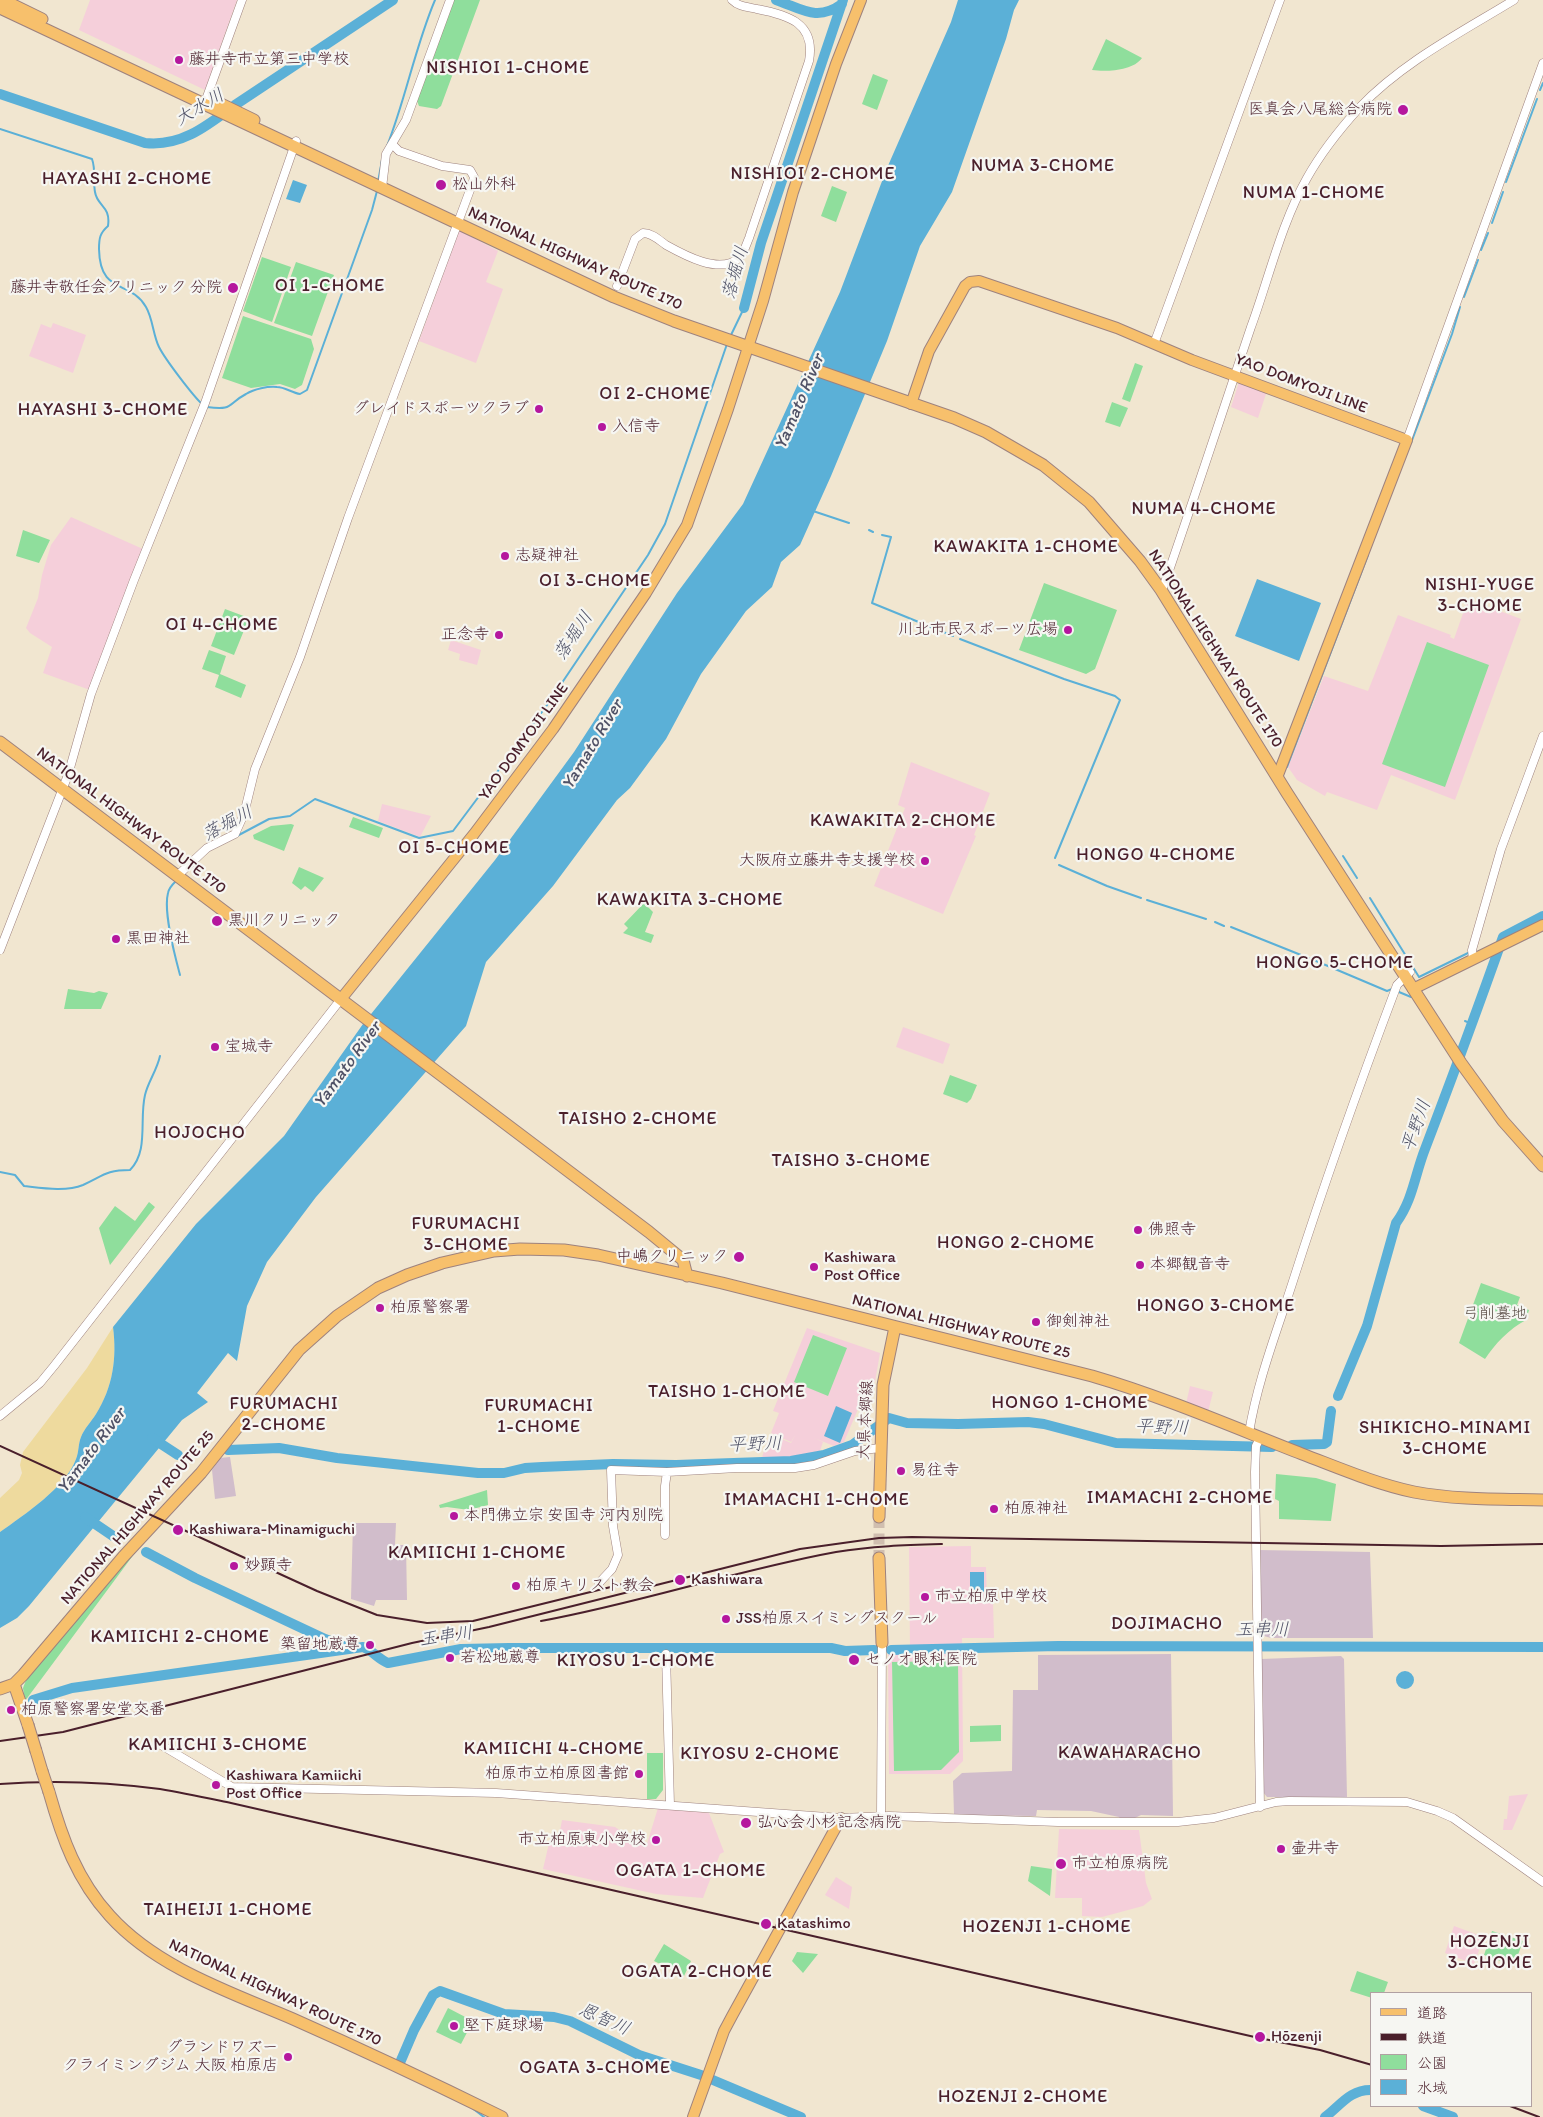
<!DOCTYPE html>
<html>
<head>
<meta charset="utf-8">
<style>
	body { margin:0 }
	#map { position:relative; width:1543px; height:2117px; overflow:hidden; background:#f1e6d0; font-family:Itim,"Klee One",sans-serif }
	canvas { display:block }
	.legend { position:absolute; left:1370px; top:1992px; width:162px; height:115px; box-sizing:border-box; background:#f6f6f2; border:1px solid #b1a0a2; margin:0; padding:6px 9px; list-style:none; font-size:15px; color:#4a1f2b }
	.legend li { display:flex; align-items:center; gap:10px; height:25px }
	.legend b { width:25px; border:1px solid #b1a0a2 }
</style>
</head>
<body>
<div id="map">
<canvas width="1543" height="2117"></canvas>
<ul class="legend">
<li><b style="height:6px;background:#f7c06c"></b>道路</li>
<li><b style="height:6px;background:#4a1f2b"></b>鉄道</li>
<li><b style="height:14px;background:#8fde9c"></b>公園</li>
<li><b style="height:14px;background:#5bb0d7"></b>水域</li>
</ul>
</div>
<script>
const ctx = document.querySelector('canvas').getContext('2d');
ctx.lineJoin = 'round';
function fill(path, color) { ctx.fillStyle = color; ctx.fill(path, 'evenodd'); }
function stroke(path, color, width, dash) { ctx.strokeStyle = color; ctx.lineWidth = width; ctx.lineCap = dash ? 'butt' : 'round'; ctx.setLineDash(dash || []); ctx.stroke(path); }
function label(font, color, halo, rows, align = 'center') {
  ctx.font = font + ' Itim,"Klee One",sans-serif'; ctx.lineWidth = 4.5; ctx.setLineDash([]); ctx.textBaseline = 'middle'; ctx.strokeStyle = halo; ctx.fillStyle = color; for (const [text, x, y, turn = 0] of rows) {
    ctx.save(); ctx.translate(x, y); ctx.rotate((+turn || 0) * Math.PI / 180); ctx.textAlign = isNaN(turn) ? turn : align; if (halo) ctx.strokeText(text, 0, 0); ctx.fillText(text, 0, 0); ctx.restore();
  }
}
fill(new Path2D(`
	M90,0H237L205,90L79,30Z
	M459,230L498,251L486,282L503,289L476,363L419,341Z
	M53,323L86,335L73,373L29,356L41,324L51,328Z
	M1239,382L1267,391L1258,418L1231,407Z
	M71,517L143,549L90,690L43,673L52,647L30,633L26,628L38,598L42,575L51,545Z
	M1468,599L1521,619L1455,800L1391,775L1377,810L1327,792L1325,796L1297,780L1288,767L1324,676L1368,691L1398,615L1451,635L1450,637L1454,639Z
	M451,640L481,650L477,665L459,660L460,654L448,650Z
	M911,762L990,793L974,835L976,836L943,914L874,886L905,808L898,805Z
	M382,804L431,816L420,837L378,821Z
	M903,1027L950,1044L943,1064L896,1047Z
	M807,1328L880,1353L875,1382L870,1381L844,1442L834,1446L814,1438L823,1442L820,1451L788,1458L762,1457L770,1434L791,1443L795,1435L791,1442L771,1433L779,1413L773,1411Z
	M1190,1386L1213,1392L1208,1412L1186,1404Z
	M971,1546V1567H986L987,1602H993L994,1638H962L963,1761L950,1774H889L888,1651L910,1650L909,1547Z
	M1528,1794L1512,1830H1503L1504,1819H1507L1509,1796Z
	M658,1808L709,1813L724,1852L720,1854L703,1898L656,1894L543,1869L550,1839L558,1841L562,1820L615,1827L646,1847Z
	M1059,1829L1139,1830L1146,1883L1152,1899L1143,1906L1102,1917L1082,1916V1898H1055Z
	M836,1877L852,1887L849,1909L825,1895Z
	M1454,1926L1484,1937L1474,1964L1445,1953Z`), '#f5cfda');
fill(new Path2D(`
	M230,1457L236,1496L215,1499L212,1470L220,1458Z
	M353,1523H396L395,1545H406L407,1600H376L374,1606L351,1599Z
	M1258,1550L1370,1552L1373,1638H1271L1264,1636L1261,1631Z
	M1171,1654L1173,1816L1141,1815L1133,1819H1120L1119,1817L1091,1811L1037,1810L1036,1816L954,1815L953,1781L962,1773L1012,1771L1013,1690H1038V1655Z
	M1341,1656L1344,1659L1347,1797H1267L1263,1792L1261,1659Z`), '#d1bdcb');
fill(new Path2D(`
	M454,0H480L441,106L437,109L419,106L417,101Z
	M1106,39L1142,58C1133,71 1106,72 1092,70Z
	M873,74L888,80L877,110L862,104Z
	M832,186L847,192L836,222L821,216Z
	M262,257L291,267L272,322L243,311Z
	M296,262L334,275L312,336L274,323Z
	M243,316L311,339L314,349L302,385L295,389L280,384L251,388L222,378Z
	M1135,363L1143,366L1130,402L1122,399Z
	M1112,402L1128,408L1120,427L1105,422Z
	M23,530L50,540L39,563L16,556Z
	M1044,583L1117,610L1095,669L1086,674L1019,650Z
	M225,609L249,618L234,655L211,646Z
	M1427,642L1489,665L1445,787L1382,764Z
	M209,650L226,656L220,674L246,685L241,698L215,687L219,675L202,669Z
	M353,817L383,828L379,838L349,827Z
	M291,824L294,825L284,851L254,839L253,835L271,826Z
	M299,867L324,878L313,892L305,886L301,890L292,883Z
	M644,903L653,912L645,932L654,935L651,943L623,933L628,928L624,924Z
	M68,989L94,993L99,991L108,993L101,1009H64Z
	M950,1075L977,1085L971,1099L967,1103L943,1094Z
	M149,1202L155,1207L110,1265L99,1228L115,1206L135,1221Z
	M1481,1283L1520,1297L1517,1305L1529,1310L1526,1320C1510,1328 1494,1345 1485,1359L1459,1343Z
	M813,1335L847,1348L828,1396L794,1382Z
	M1276,1474L1316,1478L1336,1484L1331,1521L1279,1519V1501L1275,1499Z
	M487,1490L488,1505L469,1510L447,1507L440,1508L439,1505Z
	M143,1542L25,1701L23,1688L26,1680Z
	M958,1661L959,1752L941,1770L894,1771L892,1662Z
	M1001,1725V1741L970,1742V1726Z
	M647,1753H663V1790L656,1799H647Z
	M1031,1866L1052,1869L1050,1896L1028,1881Z
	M1492,1931L1523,1941L1514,1966L1484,1955Z
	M664,1944L691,1961L684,1976L654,1961Z
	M797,1952L818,1954L803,1973L792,1961Z
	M1357,1971L1388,1982L1384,1993H1372V1998L1350,1991Z
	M448,2008L473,2021L461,2044L436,2032Z`), '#8fde9c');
fill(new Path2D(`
	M113,1327C117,1358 113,1387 96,1414C91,1422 84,1429 81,1437C78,1444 79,1452 76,1459C66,1487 24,1515 0,1532V1498L19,1480L22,1473L20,1465L23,1452L87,1368Z`), '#eeda9e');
fill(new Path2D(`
	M958,0H1019L1014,10L1006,39L952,192L920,246L887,341L831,476L800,545L781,562L772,587L746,611L701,674L666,739L630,788L617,800L553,886L486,962L466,1026L316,1197L267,1262L247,1306L237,1361L228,1353L197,1393L208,1402L182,1420L29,1606L17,1618L0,1628V1532C24,1515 66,1487 76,1459C79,1452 78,1444 81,1437C84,1429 91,1422 96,1414C113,1387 117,1358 113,1327L196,1224L284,1136L363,1024L495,860L574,752L677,593L743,504L840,292L887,168L951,22Z
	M293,180L307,185L300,203L286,199Z
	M1257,579L1321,603L1299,661L1235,636Z
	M836,1406L852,1413L840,1443L824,1436Z
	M970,1572H984V1592H970Z
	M1396 1680a9 9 0 1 1 18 0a9 9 0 1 1-18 0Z`), '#5bb0d7');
stroke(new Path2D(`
	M1540,90L1543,83
	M0,129L92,159C96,170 93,181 95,192C97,206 111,206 108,226C100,233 99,238 99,249C100,296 130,279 146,307C153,319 153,335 159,347C165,359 193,396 203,405
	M387,146C406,98 415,47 435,0
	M378,182L382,160
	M1506,182L1537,99
	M1492,223L1503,192
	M1481,250L1488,233
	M1464,297L1478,260
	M731,335L744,308
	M207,407C234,411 227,404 246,394C254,389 268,386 277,387C285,387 292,393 300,394L307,390L372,210L377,191
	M1411,443L1452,334L1460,307
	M813,511L849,523
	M869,530L873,532
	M882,535L891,537L872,603L953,636
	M960,639L1064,679L1115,696L1120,700L1055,858
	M1287,767L1368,555
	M237,836L269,819L290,816L315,799L419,838L453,831L545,708L648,555L665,524L727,344
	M1343,856L1357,878
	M1059,865L1107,886L1141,898
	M177,880C173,884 169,887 168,893C163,912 175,956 180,975
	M1370,898L1419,977L1468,953
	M1147,900L1206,919
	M1215,922L1224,926
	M1231,927L1301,955
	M1501,938L1503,937
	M1309,958L1387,991L1392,989
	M1399,992L1411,997
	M1465,1021L1472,1024
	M0,1172L15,1175L24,1186C42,1188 66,1192 83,1185C103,1176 106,1170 130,1170C149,1151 139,1120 145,1095C148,1082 157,1070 160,1056
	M472,2108L484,2117`), '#5bb0d7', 2);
stroke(new Path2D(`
	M776,0C802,9 817,22 842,4
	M0,94L145,143C181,147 207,126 235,105L393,0
	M744,308L761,243L843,0
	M1338,1396L1367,1326L1396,1223C1413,1200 1415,1174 1425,1149C1452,1078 1478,1008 1503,937L1543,916
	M152,1438L178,1455
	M1292,1445L1324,1444L1327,1442L1331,1411
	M228,1450L279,1448L337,1458L478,1473H504L525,1468L542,1467L613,1464L676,1465L791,1461L824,1455L852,1445L889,1418L907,1423L958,1424L1028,1422L1044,1424L1116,1443L1272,1447
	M85,1517L113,1536
	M146,1552L195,1578L325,1639L348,1648
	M891,1650L1058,1646L1543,1647
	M33,1700L72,1688L363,1647C372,1650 378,1659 388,1663L461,1649L509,1648H831L845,1651L874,1650
	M399,2065L414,2030L433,1995L440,1991L504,2014L554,2017L570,2021L639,2055L701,2075L801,2117
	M1423,2106L1453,2117
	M1325,2117C1340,2106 1350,2089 1372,2090`), '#5bb0d7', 10);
stroke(new Path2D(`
	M879,1517V1558`), '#d0beaf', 11, [11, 5.5]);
const minor = new Path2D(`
	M204,105L242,0
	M382,188L386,154L406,120L450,0
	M617,286L635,239L643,233C652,233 659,240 666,245C684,255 720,275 739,258C744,253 746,245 749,238L809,61C816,23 788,15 757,9C748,7 739,7 732,0
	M1154,344L1280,0
	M1407,440L1543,63
	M1161,590L1164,585C1194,499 1222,413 1251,327C1269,278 1281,224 1307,178C1321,153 1340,129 1359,108C1403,62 1460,33 1514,0
	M177,876L207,848L235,834L244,814L255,769L300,657L348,518L473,182L474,177L470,170L442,166L399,151L392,144
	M0,950L68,775L91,694L134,580L205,403L296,141
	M1473,959L1472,950L1501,849L1543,736
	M0,1416L40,1383L54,1366L341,999
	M1249,1433C1257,1382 1277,1331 1293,1281C1325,1181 1360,1083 1397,985L1410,972
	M1260,1438L1256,1446L1255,1472L1260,1807
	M665,1535V1486L667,1472
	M599,1583L612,1569L618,1555L613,1526L611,1470L667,1472L737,1468H795L814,1465L855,1451L880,1448
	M666,1654L670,1805
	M161,1745L232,1787L496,1793L841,1818L889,1816L1058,1822H1178L1214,1818L1276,1802L1289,1801L1407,1802L1437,1811L1453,1818L1543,1882
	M881,1816L882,1643`);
const major = new Path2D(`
	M911,404L929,351L965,286L970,282L979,281L1117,328L1192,360L1407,440L1278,775
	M1413,989L1543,925
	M341,999L474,834L553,729L646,593L687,525L728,409L763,301L793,192L836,64L861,0
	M693,2117L724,2031L732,2016L841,1818`);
const highway = new Path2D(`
	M3,0L42,19
	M0,8L614,297L674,321L954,418L986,432L1043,465L1089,502L1140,561L1161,590L1287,793L1461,1063L1503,1121L1543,1166
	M219,103L254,120
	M0,742L649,1232L683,1260L687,1276
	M879,1517L883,1385L895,1327
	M879,1558L882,1643
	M14,1684L28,1725
	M0,1689L14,1684L23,1675L123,1557L201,1473L299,1350L337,1316L378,1288L407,1275L442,1263L494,1251L520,1249L564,1250L598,1255L722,1283L1092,1376C1164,1397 1233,1427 1302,1454C1339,1468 1376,1484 1414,1492C1456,1500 1500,1499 1543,1500
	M36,1751L42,1771
	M49,1792C62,1838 77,1880 110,1916C157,1968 230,1992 293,2019C363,2050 433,2083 502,2117`);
stroke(minor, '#9e827e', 9);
stroke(major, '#9e827e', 12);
stroke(highway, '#9e827e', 13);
stroke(minor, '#fff', 8);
stroke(major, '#f7c06c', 10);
stroke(highway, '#f7c06c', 11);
stroke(new Path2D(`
	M0,1446L317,1591L377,1615L427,1623L473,1621L631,1582
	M541,1621C640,1603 737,1570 836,1552C871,1546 907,1545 942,1544
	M0,1741L63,1732L412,1643L489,1627L800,1549L879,1538L912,1537L1441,1546L1543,1544
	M0,1784C53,1780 107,1782 160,1789C184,1793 207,1798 231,1803L1259,2038L1320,2050L1372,2065
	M1510,2106L1539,2117`), '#4a1f2b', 2);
const highwayBridge = new Path2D(`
	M28,1725L36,1751
	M42,1771L49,1792`);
stroke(highwayBridge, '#9e827e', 13, []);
stroke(highwayBridge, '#f7c06c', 11);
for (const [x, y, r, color] of [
	[179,60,5,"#b5179e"],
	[1403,110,6,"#b5179e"],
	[441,185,6,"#b5179e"],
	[233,288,6,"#b5179e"],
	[539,409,5,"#b5179e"],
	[602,427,5,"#b5179e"],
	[505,556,5,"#b5179e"],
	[1068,630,5,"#b5179e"],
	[499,635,5,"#b5179e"],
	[925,861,5,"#b5179e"],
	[217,921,6,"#b5179e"],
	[116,939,5,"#b5179e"],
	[215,1047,5,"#b5179e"],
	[1138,1230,5,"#b5179e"],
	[739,1257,6,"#b5179e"],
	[1140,1265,5,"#b5179e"],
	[814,1267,5,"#b5179e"],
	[380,1308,5,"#b5179e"],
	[1036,1322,5,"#b5179e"],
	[901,1471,5,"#b5179e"],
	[994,1509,5,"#b5179e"],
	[454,1516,5,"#b5179e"],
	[178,1530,6,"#b5179e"],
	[234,1566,5,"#b5179e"],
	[680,1580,6,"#b5179e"],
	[516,1586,5,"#b5179e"],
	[925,1597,5,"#b5179e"],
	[726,1619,5,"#b5179e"],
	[370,1645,5,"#b5179e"],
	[450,1658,5,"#b5179e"],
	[854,1660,6,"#b5179e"],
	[11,1710,5,"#b5179e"],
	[639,1774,5,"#b5179e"],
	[216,1785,5,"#b5179e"],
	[746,1823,6,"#b5179e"],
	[656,1840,5,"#b5179e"],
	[1281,1849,5,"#b5179e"],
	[1061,1864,6,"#b5179e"],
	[766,1924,6,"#b5179e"],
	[454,2026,5,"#b5179e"],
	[1260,2037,6,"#b5179e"],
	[288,2057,5,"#b5179e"]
]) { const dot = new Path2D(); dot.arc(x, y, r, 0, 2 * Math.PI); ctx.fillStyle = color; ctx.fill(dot); stroke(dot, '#f6f6f2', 2); }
label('16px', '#4a1f2b', '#f6f6f2', [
	["藤井寺市立第三中学校",189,60],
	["医真会八尾総合病院",1392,110,"right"],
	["松山外科",452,185],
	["藤井寺敬任会クリニック 分院",222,288,"right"],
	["グレイドスポーツクラブ",529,409,"right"],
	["入信寺",612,427],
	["志疑神社",515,556],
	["川北市民スポーツ広場",1058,630,"right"],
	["正念寺",489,635,"right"],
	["大阪府立藤井寺支援学校",915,861,"right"],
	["黒川クリニック",228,921],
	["黒田神社",126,939],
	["宝城寺",225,1047],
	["佛照寺",1148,1230],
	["中嶋クリニック",728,1257,"right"],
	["Kashiwara",824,1258],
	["Post Office",824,1276],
	["本郷観音寺",1150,1265],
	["柏原警察署",390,1308],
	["御剣神社",1046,1322],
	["易往寺",911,1471],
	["柏原神社",1004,1509],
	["本門佛立宗 安国寺 河内別院",464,1516],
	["Kashiwara-Minamiguchi",189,1530],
	["妙顕寺",244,1566],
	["Kashiwara",691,1580],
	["柏原キリスト教会",526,1586],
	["市立柏原中学校",935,1597],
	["JSS柏原スイミングスクール",736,1619],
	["築留地蔵尊",360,1645,"right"],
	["若松地蔵尊",460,1658],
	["セノオ眼科医院",865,1660],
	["柏原警察署安堂交番",21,1710],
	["柏原市立柏原図書館",629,1774,"right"],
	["Kashiwara Kamiichi",226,1776],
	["Post Office",226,1794],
	["弘心会小杉記念病院",757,1823],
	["市立柏原東小学校",646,1840,"right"],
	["壷井寺",1291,1849],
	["市立柏原病院",1072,1864],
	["Katashimo",777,1924],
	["堅下庭球場",464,2026],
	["Hōzenji",1271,2037],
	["グランドワズー",278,2048,"right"],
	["クライミングジム 大阪 柏原店",278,2066,"right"]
], 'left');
label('16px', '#4a1f2b', '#f6f6f2', [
	["NATIONAL HIGHWAY ROUTE 170",575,259,24],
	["YAO DOMYOJI LINE",1301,384,21],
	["NATIONAL HIGHWAY ROUTE 170",1215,649,57],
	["YAO DOMYOJI LINE",524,742,-54],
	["NATIONAL HIGHWAY ROUTE 170",131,821,37],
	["NATIONAL HIGHWAY ROUTE 25",961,1327,14],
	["大県本郷線",866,1420,-87],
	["NATIONAL HIGHWAY ROUTE 25",138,1518,-49],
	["NATIONAL HIGHWAY ROUTE 170",275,1993,25]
]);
label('16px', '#5b4f47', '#f6f6f2', [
	["弓削墓地",1495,1314]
]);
ctx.letterSpacing = '1px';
label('18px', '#4a1f2b', '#f6f6f2', [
	["NISHIOI 1-CHOME",508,68],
	["NUMA 3-CHOME",1043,166],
	["NISHIOI 2-CHOME",813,174],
	["HAYASHI 2-CHOME",127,179],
	["NUMA 1-CHOME",1314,193],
	["OI 1-CHOME",330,286],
	["OI 2-CHOME",655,394],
	["HAYASHI 3-CHOME",103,410],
	["NUMA 4-CHOME",1204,509],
	["KAWAKITA 1-CHOME",1026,547],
	["OI 3-CHOME",595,581],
	["NISHI-YUGE",1480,585],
	["3-CHOME",1480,606],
	["OI 4-CHOME",222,625],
	["KAWAKITA 2-CHOME",903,821],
	["OI 5-CHOME",454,848],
	["HONGO 4-CHOME",1156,855],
	["KAWAKITA 3-CHOME",690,900],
	["HONGO 5-CHOME",1335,963],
	["TAISHO 2-CHOME",638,1119],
	["HOJOCHO",200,1133],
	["TAISHO 3-CHOME",851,1161],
	["FURUMACHI",466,1224],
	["3-CHOME",466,1245],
	["HONGO 2-CHOME",1016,1243],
	["HONGO 3-CHOME",1216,1306],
	["TAISHO 1-CHOME",727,1392],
	["HONGO 1-CHOME",1070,1403],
	["FURUMACHI",284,1404],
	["2-CHOME",284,1425],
	["FURUMACHI",539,1406],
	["1-CHOME",539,1427],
	["SHIKICHO-MINAMI",1445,1428],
	["3-CHOME",1445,1449],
	["IMAMACHI 2-CHOME",1180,1498],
	["IMAMACHI 1-CHOME",817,1500],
	["KAMIICHI 1-CHOME",477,1553],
	["DOJIMACHO",1167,1624],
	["KAMIICHI 2-CHOME",180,1637],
	["KIYOSU 1-CHOME",636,1661],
	["KAMIICHI 3-CHOME",218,1745],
	["KAMIICHI 4-CHOME",554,1749],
	["KAWAHARACHO",1130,1753],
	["KIYOSU 2-CHOME",760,1754],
	["OGATA 1-CHOME",691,1871],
	["TAIHEIJI 1-CHOME",228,1910],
	["HOZENJI 1-CHOME",1047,1927],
	["HOZENJI",1490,1942],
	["3-CHOME",1490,1963],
	["OGATA 2-CHOME",697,1972],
	["OGATA 3-CHOME",595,2068],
	["HOZENJI 2-CHOME",1023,2097]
]);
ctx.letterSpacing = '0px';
label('italic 18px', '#505267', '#f6f6f2', [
	["大水川",200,108,-31],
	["落堀川",736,273,-74],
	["Yamato River",800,402,-67],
	["落堀川",574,636,-56],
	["Yamato River",593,745,-59],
	["落堀川",228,824,-28],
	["Yamato River",348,1065,-54],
	["平野川",1417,1126,-70],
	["平野川",1162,1428,2],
	["平野川",755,1445,-2],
	["Yamato River",92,1451,-53],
	["玉串川",1262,1630],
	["玉串川",446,1637,-8],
	["恩智川",604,2020,24]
]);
</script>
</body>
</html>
